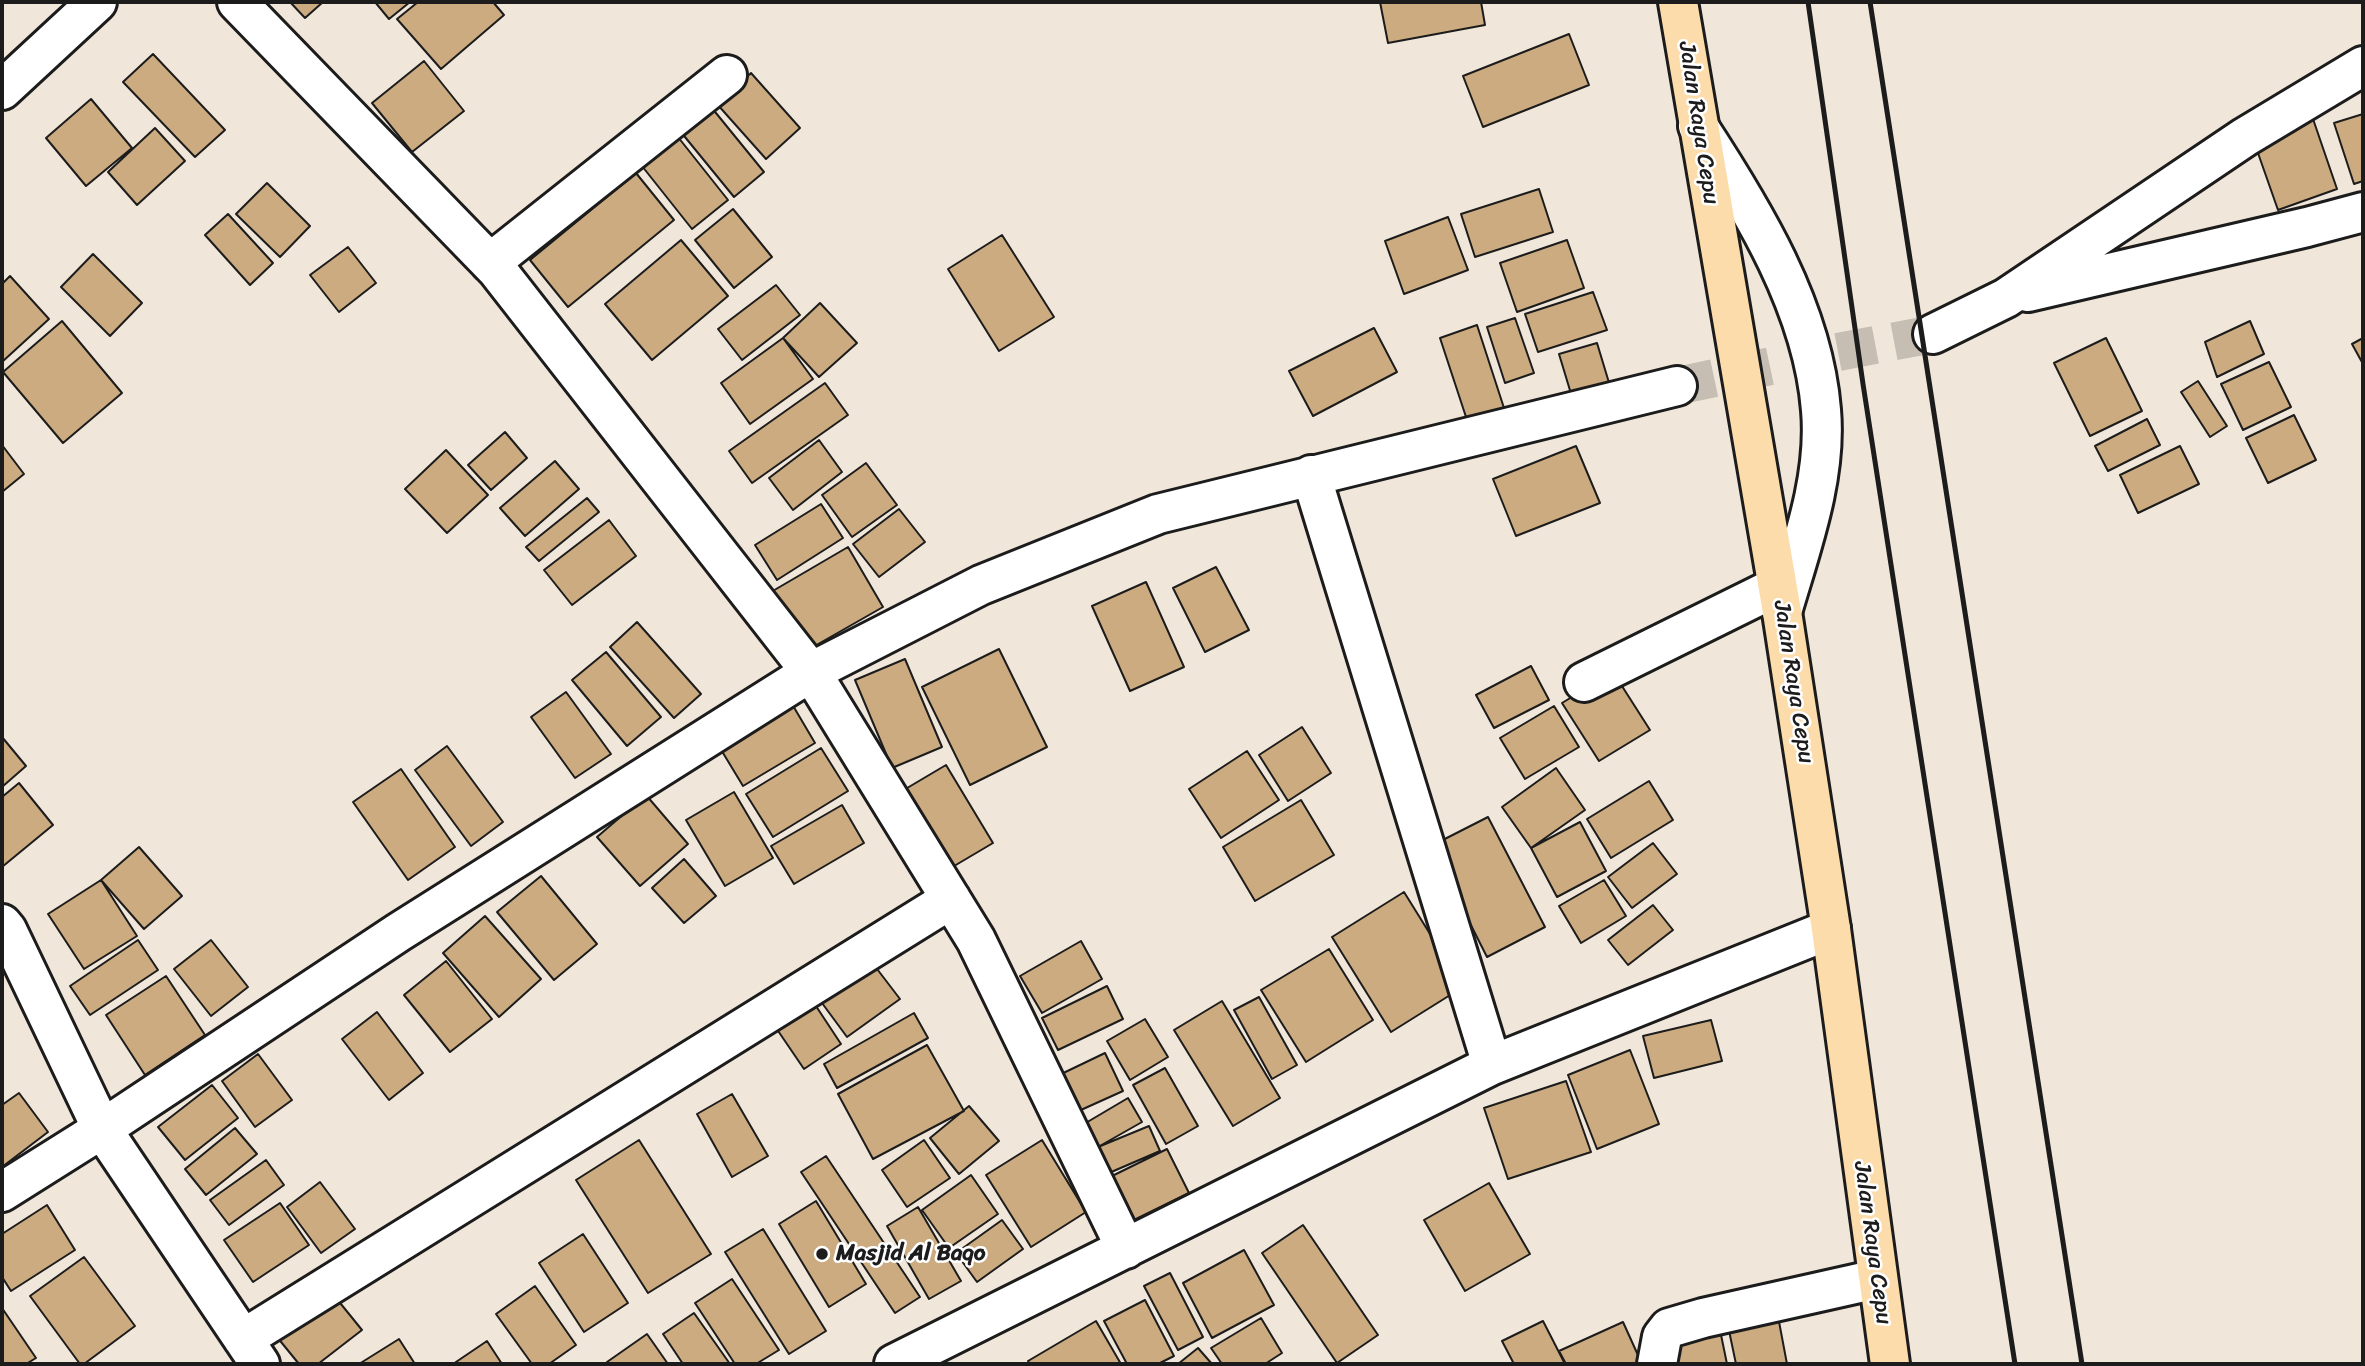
<!DOCTYPE html>
<html>
<head>
<meta charset="utf-8">
<style>
	body { margin:0 }
	#map { position:relative; width:2365px; height:1366px; overflow:hidden; background:#f0e6d9; font-family:Sriracha,sans-serif }
	canvas { display:block }
	.frame { position:absolute; inset:0; border:4px solid #1c1c1c; pointer-events:none }
</style>
</head>
<body>
<div id="map">
<canvas width="2365" height="1366"></canvas>
<div class="frame"></div>
</div>
<script>
const ctx = document.querySelector('canvas').getContext('2d');
ctx.lineJoin = 'round';
function fill(path, color) { ctx.fillStyle = color; ctx.fill(path, 'evenodd'); }
function stroke(path, color, width, dash) { ctx.strokeStyle = color; ctx.lineWidth = width; ctx.lineCap = dash ? 'butt' : 'round'; ctx.setLineDash(dash || []); ctx.stroke(path); }
function label(font, color, halo, rows, align = 'center') {
  ctx.font = font + ' Sriracha,sans-serif'; ctx.lineWidth = 5; ctx.setLineDash([]); ctx.textBaseline = 'middle'; ctx.strokeStyle = halo; ctx.fillStyle = color; for (const [text, x, y, turn = 0] of rows) {
    ctx.save(); ctx.translate(x, y); ctx.rotate((+turn || 0) * Math.PI / 180); ctx.textAlign = isNaN(turn) ? turn : align; if (halo) ctx.strokeText(text, 0, 0); ctx.fillText(text, 0, 0); ctx.restore();
  }
}
const building = new Path2D(`
	M290,2H323L305,18Z
	M375,2H410L389,19Z
	M418,2H493L504,15L441,69L397,19Z
	M1380,2H1481L1485,25L1388,43Z
	M1569,34L1589,85L1483,127L1463,76Z
	M153,54L225,130L195,157L123,82Z
	M424,61L464,111L412,152L372,103Z
	M751,73L800,128L766,159L717,104Z
	M91,99L132,148L86,186L46,138Z
	M707,102L764,172L734,197L676,126Z
	M2363,114V181L2354,184L2334,123Z
	M2312,116L2337,189L2278,210L2252,136Z
	M155,128L185,161L137,205L108,172Z
	M674,132L728,200L692,229L638,161Z
	M636,173L674,220L568,307L530,260Z
	M267,183L310,226L280,257L236,214Z
	M1539,189L1553,232L1475,257L1461,214Z
	M733,209L772,257L734,288L695,240Z
	M228,214L273,263L250,285L205,235Z
	M1448,217L1468,270L1404,294L1385,241Z
	M1002,235L1054,317L999,351L948,269Z
	M681,240L728,296L652,360L605,304Z
	M1567,240L1584,288L1517,312L1500,263Z
	M348,247L376,283L339,312L310,275Z
	M93,254L142,303L110,336L61,287Z
	M10,276L49,319L2,362V284Z
	M776,285L800,315L742,360L718,329Z
	M1593,292L1607,330L1538,352L1525,314Z
	M820,303L857,343L819,377L783,338Z
	M1515,318L1534,373L1505,383L1487,327Z
	M62,321L122,393L63,443L3,372Z
	M2250,321L2264,354L2217,377L2205,342Z
	M1477,325L1504,408L1467,420L1440,338Z
	M1374,328L1397,372L1313,416L1289,371Z
	M783,338L813,379L750,424L721,383Z
	M2106,338L2142,411L2090,436L2054,363Z
	M2363,338V364L2352,344Z
	M1597,343L1610,386L1572,397L1559,354Z
	M2269,362L2291,407L2243,430L2221,384Z
	M2198,381L2227,426L2210,437L2181,392Z
	M825,383L848,415L752,483L729,451Z
	M2294,415L2316,460L2268,483L2246,438Z
	M2147,419L2160,445L2108,471L2095,446Z
	M505,432L527,458L491,490L468,465Z
	M819,440L842,472L793,510L769,478Z
	M2,445L24,474L2,492Z
	M1576,446L1600,503L1516,536L1493,479Z
	M2180,446L2199,484L2138,513L2120,475Z
	M446,450L488,495L447,533L405,489Z
	M555,461L579,489L525,536L500,508Z
	M866,463L897,505L852,537L822,495Z
	M587,498L599,512L539,561L526,547Z
	M821,504L843,538L777,580L755,545Z
	M899,509L925,542L879,577L853,544Z
	M609,520L636,556L572,605L544,570Z
	M848,547L883,607L806,651L771,592Z
	M1216,567L1249,630L1205,652L1173,588Z
	M1146,582L1184,667L1130,691L1092,606Z
	M637,622L701,694L674,718L610,647Z
	M999,649L1047,747L970,785L922,687Z
	M606,652L661,717L627,746L572,680Z
	M905,659L942,747L892,768L855,680Z
	M1531,666L1549,700L1494,728L1476,695Z
	M1613,672L1650,730L1599,761L1562,703Z
	M566,692L611,754L575,778L531,717Z
	M792,704L815,743L743,786L720,748Z
	M1554,706L1579,747L1525,779L1500,738Z
	M1302,727L1331,773L1288,801L1259,755Z
	M2,737L26,766L2,787Z
	M447,746L503,822L471,846L415,770Z
	M821,748L848,791L773,837L746,794Z
	M1247,751L1279,800L1221,838L1189,789Z
	M946,765L993,843L944,872L897,794Z
	M1556,768L1585,810L1531,848L1502,807Z
	M401,769L455,847L408,880L353,802Z
	M1649,781L1673,820L1611,858L1587,819Z
	M19,783L53,825L2,867V797Z
	M734,792L773,858L725,886L686,820Z
	M646,795L688,844L640,886L597,837Z
	M1301,800L1334,855L1255,901L1223,847Z
	M842,805L864,843L794,884L771,846Z
	M1488,817L1545,927L1487,957L1431,846Z
	M1580,822L1606,871L1557,897L1531,848Z
	M1653,843L1677,874L1632,908L1608,877Z
	M139,847L182,896L144,929L101,880Z
	M684,859L716,896L684,923L652,888Z
	M541,876L597,944L554,980L497,912Z
	M101,880L137,936L84,969L48,914Z
	M1604,880L1626,916L1581,943L1559,906Z
	M1404,892L1463,987L1391,1032L1332,937Z
	M1653,905L1673,930L1628,965L1608,940Z
	M485,916L541,979L499,1017L443,953Z
	M138,940L158,970L90,1015L70,986Z
	M211,940L248,987L211,1016L174,969Z
	M1081,941L1102,979L1042,1013L1020,976Z
	M1329,949L1373,1020L1306,1062L1261,990Z
	M446,961L492,1019L450,1052L404,995Z
	M874,965L900,999L847,1037L822,1003Z
	M166,976L205,1035L145,1075L106,1015Z
	M1107,986L1123,1019L1058,1050L1042,1018Z
	M810,997L841,1044L804,1069L772,1022Z
	M1259,997L1297,1065L1272,1079L1234,1010Z
	M1222,1001L1280,1098L1233,1126L1174,1030Z
	M377,1012L423,1073L389,1100L342,1039Z
	M914,1013L928,1038L837,1088L824,1064Z
	M1145,1019L1168,1057L1130,1080L1107,1041Z
	M1711,1020L1722,1061L1654,1078L1643,1036Z
	M927,1045L964,1111L873,1159L838,1094Z
	M1630,1050L1659,1124L1597,1149L1568,1075Z
	M1105,1053L1123,1091L1072,1114L1055,1077Z
	M258,1054L292,1100L255,1127L222,1081Z
	M1165,1068L1198,1126L1166,1144L1133,1085Z
	M1566,1081L1591,1152L1508,1179L1484,1108Z
	M212,1085L238,1118L185,1160L158,1127Z
	M19,1093L48,1132L2,1167V1105Z
	M732,1094L768,1156L732,1177L697,1114Z
	M1128,1098L1142,1122L1098,1147L1084,1124Z
	M969,1106L999,1141L959,1174L930,1138Z
	M1149,1126L1160,1151L1109,1173L1098,1147Z
	M235,1128L257,1154L206,1195L185,1169Z
	M639,1140L711,1254L648,1293L576,1180Z
	M924,1140L950,1178L907,1207L882,1170Z
	M1042,1140L1086,1212L1031,1247L986,1175Z
	M1167,1149L1189,1193L1132,1221L1110,1177Z
	M826,1156L920,1297L895,1313L801,1172Z
	M266,1160L284,1185L229,1225L210,1200Z
	M971,1175L998,1214L949,1248L922,1210Z
	M320,1182L355,1229L321,1253L287,1207Z
	M1489,1183L1530,1254L1465,1291L1424,1220Z
	M816,1201L866,1284L829,1307L779,1224Z
	M280,1203L309,1245L253,1282L224,1240Z
	M47,1205L75,1250L11,1291L2,1277V1234Z
	M918,1207L961,1281L929,1299L887,1226Z
	M1002,1220L1023,1249L977,1282L956,1253Z
	M1303,1225L1378,1335L1337,1363L1262,1253Z
	M763,1229L826,1331L789,1354L725,1252Z
	M583,1234L628,1303L584,1332L539,1263Z
	M1244,1250L1274,1305L1212,1338L1183,1283Z
	M84,1257L135,1326L84,1364H80L30,1296Z
	M1170,1273L1203,1337L1178,1350L1144,1286Z
	M732,1279L779,1350L756,1364H735L695,1303Z
	M535,1286L576,1345L549,1364H532L496,1314Z
	M332,1293L362,1330L318,1364H299L277,1337Z
	M1145,1300L1174,1356L1158,1364H1127L1104,1321Z
	M2,1308L36,1358L26,1364H2Z
	M1777,1311L1787,1364H1736L1727,1321Z
	M694,1313L730,1364H683L663,1334Z
	M1261,1318L1282,1353L1265,1364H1222L1211,1348Z
	M1096,1321L1121,1364H1030L1028,1361Z
	M1543,1321L1565,1364H1514L1502,1341Z
	M1623,1322L1642,1364H1566L1559,1351Z
	M1719,1325L1727,1364H1677L1671,1333Z
	M647,1334L668,1364H609L607,1362Z
	M399,1339L415,1364H359Z
	M487,1341L502,1364H453Z
	M1198,1348L1212,1364H1178Z`);
fill(building, '#ccab80');
stroke(building, '#1c1c1c', 2);
stroke(new Path2D(`
	M1838,352L1933,334
	M1677,386L1785,363`), '#c6beb3', 38, [38, 19]);
const minor = new Path2D(`
	M237,2L497,270L811,672L976,940L1126,1249
	M2,90L97,2
	M1698,126C1753,210 1813,308 1821,410C1827,478 1801,547 1782,612
	M490,263L727,75
	M2028,292L2307,227L2363,212
	M1933,334L2006,298L2245,137L2363,66
	M1311,475L1492,1065
	M1584,682L1778,586
	M2,924L7,930L102,1129L260,1364
	M2,1192L102,1129L399,932L811,672L981,585L1158,514L1677,386
	M243,1339L951,899
	M894,1364L1492,1065L1831,929
	M1657,1364L1662,1337L1669,1328L1703,1318L1877,1279`);
const highway = new Path2D(`
	M1678,2L1782,612L1831,929L1890,1364`);
stroke(minor, '#1c1c1c', 44);
stroke(highway, '#1c1c1c', 44);
stroke(minor, '#fff', 38);
stroke(highway, '#fddcac', 38);
stroke(new Path2D(`
	M1808,2L1863,384L2015,1364
	M1870,2L2082,1364`), '#1c1c1c', 5);
for (const [x, y, r, color] of [
	[822,1254,7,"#1c1c1c"]
]) { const dot = new Path2D(); dot.arc(x, y, r, 0, 2 * Math.PI); ctx.fillStyle = color; ctx.fill(dot); stroke(dot, '#fff', 2.5); }
label('23px', '#1c1c1c', '#fff', [
	["Jalan Raya Cepu",1698,123,81],
	["Jalan Raya Cepu",1793,682,81],
	["Jalan Raya Cepu",1872,1243,82]
]);
label('bold 23px', '#1c1c1c', '#fff', [
	["Masjid Al Baqo",836,1254]
], 'left');
</script>
</body>
</html>
